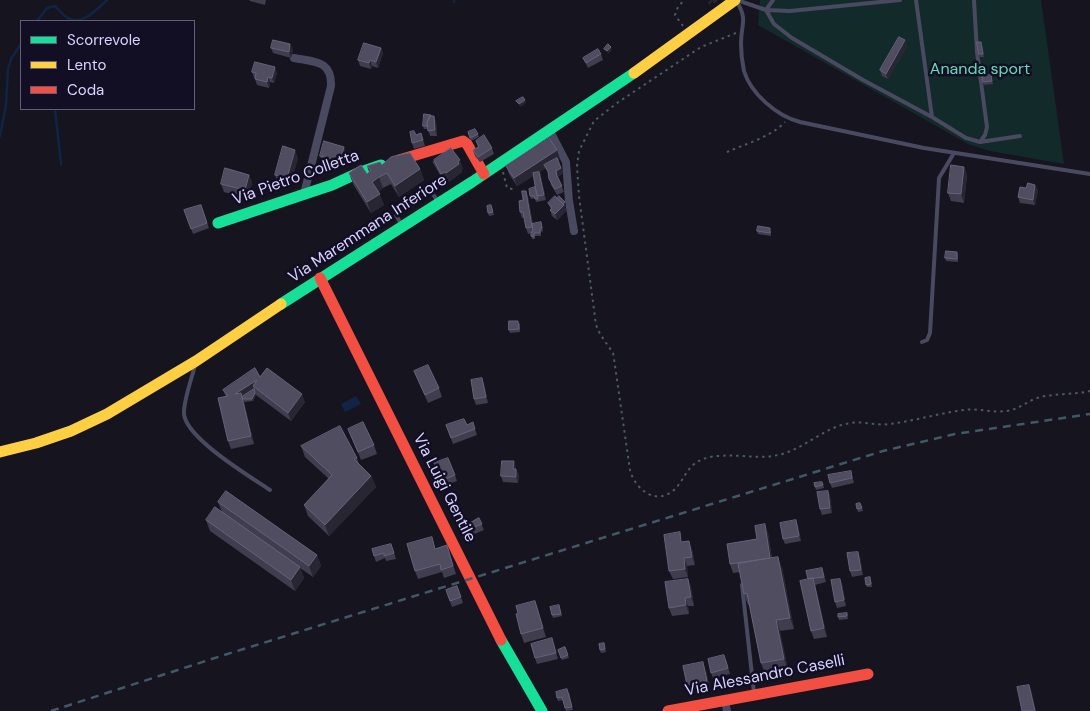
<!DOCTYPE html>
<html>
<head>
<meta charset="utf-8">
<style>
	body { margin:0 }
	#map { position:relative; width:1090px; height:711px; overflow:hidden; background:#16141f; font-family:"DM Sans",sans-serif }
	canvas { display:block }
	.legend { position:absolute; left:20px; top:20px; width:175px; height:90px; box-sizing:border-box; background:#120f24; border:1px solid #615d7b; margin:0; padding:6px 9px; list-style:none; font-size:15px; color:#d7d3fe }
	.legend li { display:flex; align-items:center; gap:10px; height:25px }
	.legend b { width:25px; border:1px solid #615d7b }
</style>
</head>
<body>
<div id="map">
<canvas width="1090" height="711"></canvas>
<ul class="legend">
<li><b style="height:6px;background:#16e098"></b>Scorrevole</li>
<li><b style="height:6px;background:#ffcf43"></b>Lento</li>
<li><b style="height:6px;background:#f24e42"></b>Coda</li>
</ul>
</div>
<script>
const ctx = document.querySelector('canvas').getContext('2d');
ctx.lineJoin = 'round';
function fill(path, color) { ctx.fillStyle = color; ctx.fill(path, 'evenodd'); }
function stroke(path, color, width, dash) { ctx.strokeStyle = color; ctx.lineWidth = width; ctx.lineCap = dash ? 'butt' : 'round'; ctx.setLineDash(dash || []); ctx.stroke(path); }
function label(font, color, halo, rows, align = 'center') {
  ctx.font = font + ' "DM Sans",sans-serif'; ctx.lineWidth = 5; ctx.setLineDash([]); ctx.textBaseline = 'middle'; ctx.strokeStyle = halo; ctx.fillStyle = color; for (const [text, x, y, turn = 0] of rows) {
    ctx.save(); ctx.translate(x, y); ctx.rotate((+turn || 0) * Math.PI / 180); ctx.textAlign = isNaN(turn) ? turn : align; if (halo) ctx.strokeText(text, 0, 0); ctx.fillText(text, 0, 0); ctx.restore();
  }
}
fill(new Path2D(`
	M760,0H1041L1064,164L990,151L968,144L758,25Z`), '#132a2a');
fill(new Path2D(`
	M356,396L361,404L345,412L341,404Z`), '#102444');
stroke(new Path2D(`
	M454,2V0
	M37,21L47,8L55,6C59,10 64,17 70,19C83,25 98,8 107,0
	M55,109L61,164
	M0,136L6,105L8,69L11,59L21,44`), '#102444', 2.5);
stroke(new Path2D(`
	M683,26L675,15L678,7L684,0
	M736,33L701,47L617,103L594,121L579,151L577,166L579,196L596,325L600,334L613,353L614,359L630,470C635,489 656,507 675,489C682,482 686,471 693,465C700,459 710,456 718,456C740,454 761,460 782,454C807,447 826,426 851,423C864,421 877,426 889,424C915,421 939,413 964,410C978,408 992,413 1006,411C1018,410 1026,402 1037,398C1054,393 1073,395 1090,391
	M727,152C745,144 771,137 785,122
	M503,172L507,188L513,189`), '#4c5a66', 2, [2.5, 4]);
stroke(new Path2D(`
	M737,0L766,10L790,11L900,0
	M773,0L766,10L774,24L792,38L863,80L932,117L966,138L980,142L1020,136
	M916,0L932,117
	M974,0L977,52L987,127L985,135L980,142
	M737,2C748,20 741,24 741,43C741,52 742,62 744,71C751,94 777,116 800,122L924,148L1090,174
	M401,224L396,215L431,191L438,202
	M922,342L927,340L930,333L939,178L954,153
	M195,365C192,378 183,402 184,414C186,438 249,476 270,490
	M742,585L754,693`), '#494960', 4);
stroke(new Path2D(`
	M294,58C314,62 332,60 331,86L304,194
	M549,129L566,162L569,201L574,231
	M725,701L727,711`), '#494960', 8);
stroke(new Path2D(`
	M218,223L332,185L358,173L381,165
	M281,304L472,182L634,73
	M501,640L542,711`), '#16e098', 11);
stroke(new Path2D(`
	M634,73L735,0
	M0,452L36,443L71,431L107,414L196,361L281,304`), '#ffcf43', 11);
stroke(new Path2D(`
	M399,160L463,141L467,144L484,174
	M320,278L501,640
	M668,711L868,674`), '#f24e42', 11);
stroke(new Path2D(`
	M51,711L221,656L883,451L955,434L1090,414`), '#425867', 2.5, [8, 6]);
fill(new Path2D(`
	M249,0H266L265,5L250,1Z
	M290,44L293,50L291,58L273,53L271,48Z
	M982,45L984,57H980L979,54Z
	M907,46L888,79L882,76L880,70Z
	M381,48L383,53L378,68L372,66L371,69L360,66L358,60Z
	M601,54L603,60L588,68L583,58Z
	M252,72L277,73L274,83L270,82L269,88L257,85L255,79V78H254Z
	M991,75L993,84L984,85L983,82Z
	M432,116H434L436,122L437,136H430L428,129H424L423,126Z
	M468,132L478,134L479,137L471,141Z
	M416,135L423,139L425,146L414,149L412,143Z
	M476,141L492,148L494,154L480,162L475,156L473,150L478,147Z
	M557,150L560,159L558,160L563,173L558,177L559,179L564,192L557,195L551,185L549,174L545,168L540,172L541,177L546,200L536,202L535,198L531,199L530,196L535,187L533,176L517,186L509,174L506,166Z
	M346,152L342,167L322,161L320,156Z
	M298,158L290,186L278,183L275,175Z
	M432,161L463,168L462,169V172L449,182L448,180L444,182Z
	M367,166L420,169L424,180L399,197L391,184L383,188L378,192L384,205L371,213L353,184L349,173L367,174L369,172Z
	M964,167L967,175L964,203L951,201L948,193Z
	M249,175L252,183L248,199L224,192L221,184Z
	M1038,190L1035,205L1020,203L1018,197Z
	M526,191L528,197L533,224L541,222L542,225L543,231L541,232V236H535V239H532L531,233L528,234L526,228L524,218H522L520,212L523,200Z
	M557,198L565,202L566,205L565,207L566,211L557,220L552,216L550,210L551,209L548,203Z
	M201,205L209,228L193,234L184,210Z
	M492,208L494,215L489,216L488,213Z
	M757,231H771V236L758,234Z
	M957,252L958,255V262L946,261L945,258Z
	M520,323V332L510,333L509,330Z
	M414,371L439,388L442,397L428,403Z
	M260,377L305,402L291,421L256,395L253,401L244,402L254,444L231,449L228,441L226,397L223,390Z
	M482,378L484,384L488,403L476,405L474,399Z
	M446,425L475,429L477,435L453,444Z
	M348,429L374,445L377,454L361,460Z
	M301,446L357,458L359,464L371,476L376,487L329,536L308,516L304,505L329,479L305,457Z
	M434,463L455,475L457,481L444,486Z
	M516,467V469L519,475L518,483L503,482L501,476Z
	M851,471L854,483L832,488L830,483Z
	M814,483L823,484L824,488L816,490Z
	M828,491L830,496L832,513L822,515L820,509Z
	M218,502L317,555L321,566L313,577L300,568L304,578L295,591L210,531L206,520L222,512Z
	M860,503L863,511L858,512L856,504Z
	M479,518L484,530L463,539L457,524L469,523Z
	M796,520L798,526L801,541L785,544L783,539Z
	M768,533L772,558L782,568L794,629L780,631L788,670L765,674L761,663L749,605H748L744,594L740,572L733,573L730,564L757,539Z
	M683,542L692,549L695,565L687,566L688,577L673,579L669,571Z
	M447,545L456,574L444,578L442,572L418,579L415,571L436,549Z
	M393,549L396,559L386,561L385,558L376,562L374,556Z
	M858,552L860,557L863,575L852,577L850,571Z
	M822,568L826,582L815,585L827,637L814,639L811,631L808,579Z
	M688,579L691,587L694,606H688L689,614L672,616L669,608Z
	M840,579L842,584L846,606L837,608L835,602Z
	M871,580L872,587H867L866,585Z
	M457,586L463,603L452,607L446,590Z
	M535,601L546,637L524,643L521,634L518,613Z
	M559,605L562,616L553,618L552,615Z
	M847,613L848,619L839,620L838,617Z
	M552,638L558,659L537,664L535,658Z
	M604,643L606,652L601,653L600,650Z
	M565,647L569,658L562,660L558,650Z
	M726,660L730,674L713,678L711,673Z
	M706,671L710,689L690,694L687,685Z
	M569,692L573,710L566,711L563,700L558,701L557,698Z`), '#3f3d4e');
fill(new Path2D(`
	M711,0H712V2L709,5L708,2Z
	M712,0H718L714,4Z
	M905,40L907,46L888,79L886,74Z
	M290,44L293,50L291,58L289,52Z
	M611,47L612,50L608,54L607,51Z
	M381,48L383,53L378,68L376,62Z
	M370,60L372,66L371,69L369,63Z
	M275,67L277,73L274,83L272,78Z
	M268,77L270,82L269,88L267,82Z
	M525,100L526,103L520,107L519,104Z
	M434,116L436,122L437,136L435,130Z
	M344,147L346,152L342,167L340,161Z
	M295,150L298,158L290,186L287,178Z
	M557,150L560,159L546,168L544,165L545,168L540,172L541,177L546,200L544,195L539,172L517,186L514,178Z
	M460,160L463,168L462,169V172L449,182L446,173Z
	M964,167L967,175L964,203L961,194Z
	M561,168L563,173L558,177L559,181L557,176L556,171Z
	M420,169L424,180L399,197L395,186Z
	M445,172L448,180L444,182L441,174Z
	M249,175L252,183L248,199L245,190Z
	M379,177L383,188L376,193L372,182Z
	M1035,185L1038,190L1035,205L1033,200Z
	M526,191L528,197L534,233L532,227Z
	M380,194L384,205L371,213L367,202Z
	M565,202L566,205L565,207L566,211L557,220L555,214Z
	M482,378L484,384L488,403L486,397Z
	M257,380L253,386L255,392L243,399L254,444L235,394Z
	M255,393L256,395L253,401L252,399Z
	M302,394L305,402L291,421L288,413Z
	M514,461L516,467L515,474L513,469Z
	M516,469L519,475L518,483L516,477Z
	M371,476L376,487L329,536L325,525Z
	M828,491L830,496L832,513L830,508Z
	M796,520L798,526L801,541L799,536Z
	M765,524L768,533L773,566L770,558Z
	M689,541L692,549L695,565L692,557Z
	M858,552L860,557L863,575L861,570Z
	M317,555L321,566L313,577L309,566Z
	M778,557L782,568L794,629L790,618Z
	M684,558L687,566L688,577L685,569Z
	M300,567L304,578L295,591L291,580Z
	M813,578L816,587L827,637L824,628Z
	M688,579L691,587L694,606L691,597Z
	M840,579L842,584L846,606L844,600Z
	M685,598L688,606L689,614L686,605Z
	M535,601L538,609L546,637L543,628Z
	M776,620L780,631L788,670L784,659Z
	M703,662L706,671L710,689L707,681Z
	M1029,685L1032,693L1036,711H1035Z`), '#282633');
const building = new Path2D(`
	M899,37L905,40L886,74L880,70Z
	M273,40L290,44L289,52L271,48Z
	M977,42H981L983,54H979Z
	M364,43L381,48L376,62L370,60L369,63L358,60Z
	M608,44L611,47L607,51L604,49Z
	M598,49L601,54L586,63L583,58Z
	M255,62L275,67L272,78L268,77L267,82L255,79L256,73L252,72Z
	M991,75L992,81L983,82L982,76Z
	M523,97L525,100L519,104L516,101Z
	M424,114L431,115V116H430L427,123L428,126H423Z
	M430,116H434L435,130L428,131L427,123Z
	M475,129L478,134L470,138L468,132Z
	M414,131L416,135L421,133L423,140L412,143L410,132Z
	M484,135L492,148L478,157L473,150L479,147L476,141Z
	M549,138L557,150L514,178L506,166Z
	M324,141L344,147L340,161L320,156Z
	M283,146L295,150L287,178L275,175Z
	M451,148L460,160L458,161L459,164L446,173L445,172L441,174L434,160Z
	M410,153L420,169L395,186L387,173L379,177L372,182L380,194L367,202L349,173L361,165L367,174L371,170L367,166L380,162L382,165L391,157Z
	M557,158L561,168L556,171L557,176L562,186L555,189L549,179L548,171L544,165Z
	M951,165L964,167L961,194L948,193Z
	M225,168L249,175L245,190L221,184Z
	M539,172L544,195L537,196L533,173Z
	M1028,183L1035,185L1033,200L1018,197L1020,187L1026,188Z
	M535,187L538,199H535L534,196H530L529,189Z
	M522,191H526L532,227L526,228L523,212H520L519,201L523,200Z
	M555,196L564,205L555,214L550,210L552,208L548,203Z
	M559,196L565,202L563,204L557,198Z
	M201,205L207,223L191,229L184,210Z
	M491,205L493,212L488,213L487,206Z
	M541,222L542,228L540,229V233H534V237L531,236V232H533L532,224Z
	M758,226L770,228V233L757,231Z
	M946,251L957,252V259L945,258Z
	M509,321H518L519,329L509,330Z
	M428,365L439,388L425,395L414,371Z
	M255,368L260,377L267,368L302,394L288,413L253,386L257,380L235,394L241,393L251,436L228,441L218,398L228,396L223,390Z
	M482,378L486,397L474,399L471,380Z
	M254,389L255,393L252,399H243L242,397Z
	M464,419L467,425L473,422L475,429L451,438L446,425Z
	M363,422L374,445L358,452L348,429Z
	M340,426L357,458L354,459L371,476L325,525L304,505L332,475L301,446Z
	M448,458L455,475L441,481L434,463Z
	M502,461H514L513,469H516V477L501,476Z
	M851,471L852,478L830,483L828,475Z
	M822,482L823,485L815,487L814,483Z
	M226,491L317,555L309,566L218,502Z
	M828,491L830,508L820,509L817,492Z
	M860,503L862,508L857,509L856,504Z
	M215,507L300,567L291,580L206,520Z
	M479,518L482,524L461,533L457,524L467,519L469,523Z
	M796,520L799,536L783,539L780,523Z
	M765,524L770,558L730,564L727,544L757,539L755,526Z
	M680,532L681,542L689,541L692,557L684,558L685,569L669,571L664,535Z
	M432,537L435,549L447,545L453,566L441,570L440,564L415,571L407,544Z
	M391,544L394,553L384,556V553L374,556L372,549Z
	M858,552L861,570L850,571L847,553Z
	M778,557L790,618L776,620L784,659L761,663L747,593L744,594L738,564Z
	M822,568L824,577L808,579L806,571Z
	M870,577L871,584L866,585L865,578Z
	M813,578L824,628L811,631L800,581Z
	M688,579L691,597L685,598L686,605L669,608L665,582Z
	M840,579L844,600L835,602L831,580Z
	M457,586L461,597L450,601L446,590Z
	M535,601L543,628L521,634L516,614L518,613L516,606Z
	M559,605L561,614L552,615L550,607Z
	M847,613V616L838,617V614Z
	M552,638L556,653L535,658L531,644Z
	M604,643L605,649L600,650L599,644Z
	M565,647L568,655L561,658L558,650Z
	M724,655L728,668L711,673L708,659Z
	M703,662L707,681L687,685L683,666Z
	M1029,685L1035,711H1022L1017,687Z
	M567,689L572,707L565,708L562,697L557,698L556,692Z`);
fill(building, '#504d61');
stroke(building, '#65627a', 1);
label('16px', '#61dcba', '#120f24', [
	["Ananda sport",980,70]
]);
label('16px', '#d7d3fe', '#120f24', [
	["Via Pietro Colletta",296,178,-20],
	["Via Maremmana Inferiore",368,229,-33],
	["Via Luigi Gentile",444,488,63],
	["Via Alessandro Caselli",765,676,-11]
]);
</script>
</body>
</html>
